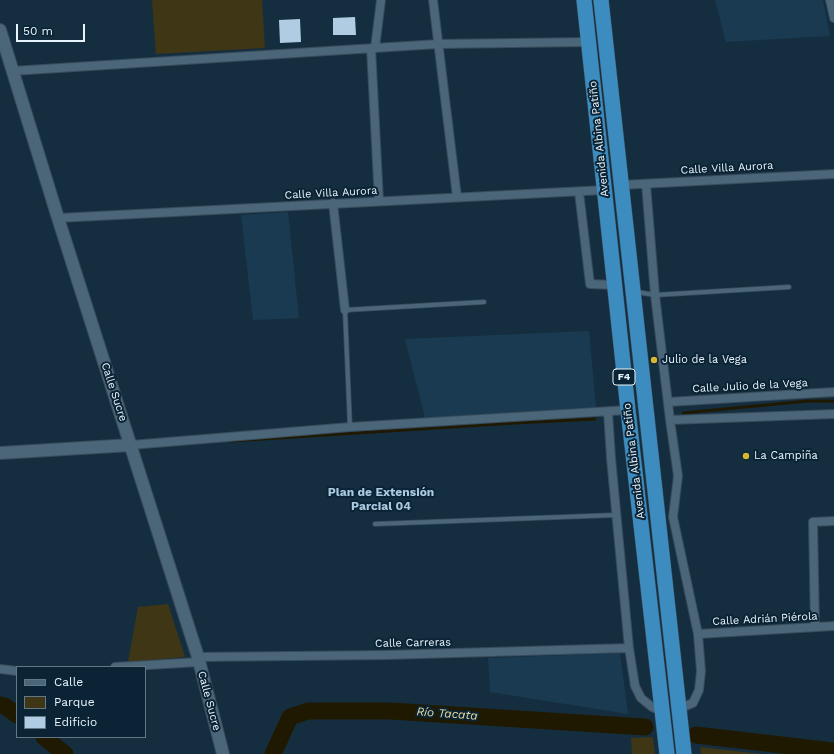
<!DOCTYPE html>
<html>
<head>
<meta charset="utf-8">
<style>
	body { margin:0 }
	#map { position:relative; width:834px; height:754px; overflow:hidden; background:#152e3f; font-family:"Work Sans",sans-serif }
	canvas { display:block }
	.legend { position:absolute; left:16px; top:666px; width:130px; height:72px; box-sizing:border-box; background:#0b2435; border:1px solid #637785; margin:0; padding:5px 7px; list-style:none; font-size:12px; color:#e8f4fd }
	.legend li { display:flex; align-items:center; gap:8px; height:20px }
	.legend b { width:20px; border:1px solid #637785 }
	.scale { position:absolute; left:16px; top:24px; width:69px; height:18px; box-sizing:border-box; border:2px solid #e8f4fd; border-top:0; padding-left:5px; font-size:12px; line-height:14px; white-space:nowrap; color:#e8f4fd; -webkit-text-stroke:3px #0b2435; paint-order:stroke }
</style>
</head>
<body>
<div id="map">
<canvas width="834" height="754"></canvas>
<ul class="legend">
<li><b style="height:5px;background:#4b6579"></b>Calle</li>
<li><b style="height:11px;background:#3f3616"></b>Parque</li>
<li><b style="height:11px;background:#afcce2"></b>Edificio</li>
</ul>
<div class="scale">50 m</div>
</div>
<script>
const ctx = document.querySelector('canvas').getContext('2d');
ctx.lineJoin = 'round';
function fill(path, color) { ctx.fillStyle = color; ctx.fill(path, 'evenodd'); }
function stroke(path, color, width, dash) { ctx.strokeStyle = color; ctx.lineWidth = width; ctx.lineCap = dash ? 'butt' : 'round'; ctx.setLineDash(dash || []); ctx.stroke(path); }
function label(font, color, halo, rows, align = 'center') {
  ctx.font = font + ' "Work Sans",sans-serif'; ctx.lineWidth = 4; ctx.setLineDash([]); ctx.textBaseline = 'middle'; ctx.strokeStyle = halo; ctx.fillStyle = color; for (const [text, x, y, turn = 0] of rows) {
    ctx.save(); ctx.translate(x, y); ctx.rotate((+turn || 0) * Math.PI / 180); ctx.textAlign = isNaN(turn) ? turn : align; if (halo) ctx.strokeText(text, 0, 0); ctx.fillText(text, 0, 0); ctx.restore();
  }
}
fill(new Path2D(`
	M715,0H823L830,36L726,42Z
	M288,212L299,318L253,320L241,215Z
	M589,331L596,407L425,418L405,339Z
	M620,653L628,714L490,692L488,658Z`), '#193a50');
fill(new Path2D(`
	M152,0H262L265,48L156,54Z
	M168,604L185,657L128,662L138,607Z
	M653,737L655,754H632L631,738Z
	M700,747L762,754H764H701Z`), '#3f3616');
stroke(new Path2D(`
	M683,413L808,401H834
	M231,441L515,423L595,419`), '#201901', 3);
stroke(new Path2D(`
	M0,705L5,706L17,715
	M696,735L834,751
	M44,737L65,754
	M273,754L290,717L308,711H391L645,727`), '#201901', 17);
fill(new Path2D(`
	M355,17L356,35H333V18Z
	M300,19L301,42L280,43L279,20Z`), '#afcce2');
const lane = new Path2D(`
	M637,292L655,295L789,287
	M350,427L345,310L484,302
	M375,524L616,515`);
const street = new Path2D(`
	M433,0L457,197
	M830,0L834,18
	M371,48L379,201
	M375,48L381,0
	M12,71L438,44L588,42
	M646,184L655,295L670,420L678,476L673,517L698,634L701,671L699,690L693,703L678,709
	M621,185L834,174
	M579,192L590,284L614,285
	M333,203L345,310
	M58,218L604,190
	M668,402L834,392
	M608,412L611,458L629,648L635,686L641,698L652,707L662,711
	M670,420L834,414
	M131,445L350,427L628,410
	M815,627L813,522L834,521
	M698,634L834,626
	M198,657L386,655L629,648
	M115,667L199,662
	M0,669L17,671`);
const secondary = new Path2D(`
	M0,30L58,218L198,657L223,754
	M0,453L131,445`);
const highway = new Path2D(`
	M584,0L628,410L667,754
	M601,0L684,754`);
stroke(lane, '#384b5a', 5.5);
stroke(street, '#384b5a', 10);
stroke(secondary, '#384b5a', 14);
stroke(highway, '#384b5a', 16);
stroke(lane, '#4b6579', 4);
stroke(street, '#4b6579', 8);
stroke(secondary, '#4b6579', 12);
stroke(highway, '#3c8cc0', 15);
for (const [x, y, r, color] of [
	[654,360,4,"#d5b534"],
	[746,456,4,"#d5b534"]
]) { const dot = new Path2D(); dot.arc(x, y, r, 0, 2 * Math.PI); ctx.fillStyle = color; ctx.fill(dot); stroke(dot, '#0b2435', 1.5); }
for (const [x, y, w] of [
	[624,377,22]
]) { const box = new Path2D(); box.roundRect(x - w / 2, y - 8, w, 16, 3); ctx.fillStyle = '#0b2435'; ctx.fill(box); stroke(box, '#e8f4fd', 1); }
label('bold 10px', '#e8f4fd', null, [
	["F4",624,377]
]);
label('11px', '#e8f4fd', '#0b2435', [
	["Avenida Albina Patiño",599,139,-96],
	["Calle Villa Aurora",727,168,-3],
	["Calle Villa Aurora",331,193,-3],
	["Calle Julio de la Vega",750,386,-3],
	["Calle Sucre",114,392,72],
	["Avenida Albina Patiño",634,461,-97],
	["Calle Adrián Piérola",765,619,-3],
	["Calle Carreras",413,643,-1],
	["Calle Sucre",209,701,75]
]);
label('11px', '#e8f4fd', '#0b2435', [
	["Julio de la Vega",662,360],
	["La Campiña",754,456]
], 'left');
label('bold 12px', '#abc9df', '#0b2435', [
	["Plan de Extensión",381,492],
	["Parcial 04",381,506]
]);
label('italic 12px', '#eedd9e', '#0b2435', [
	["Río Tacata",447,714,4]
]);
</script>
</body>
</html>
